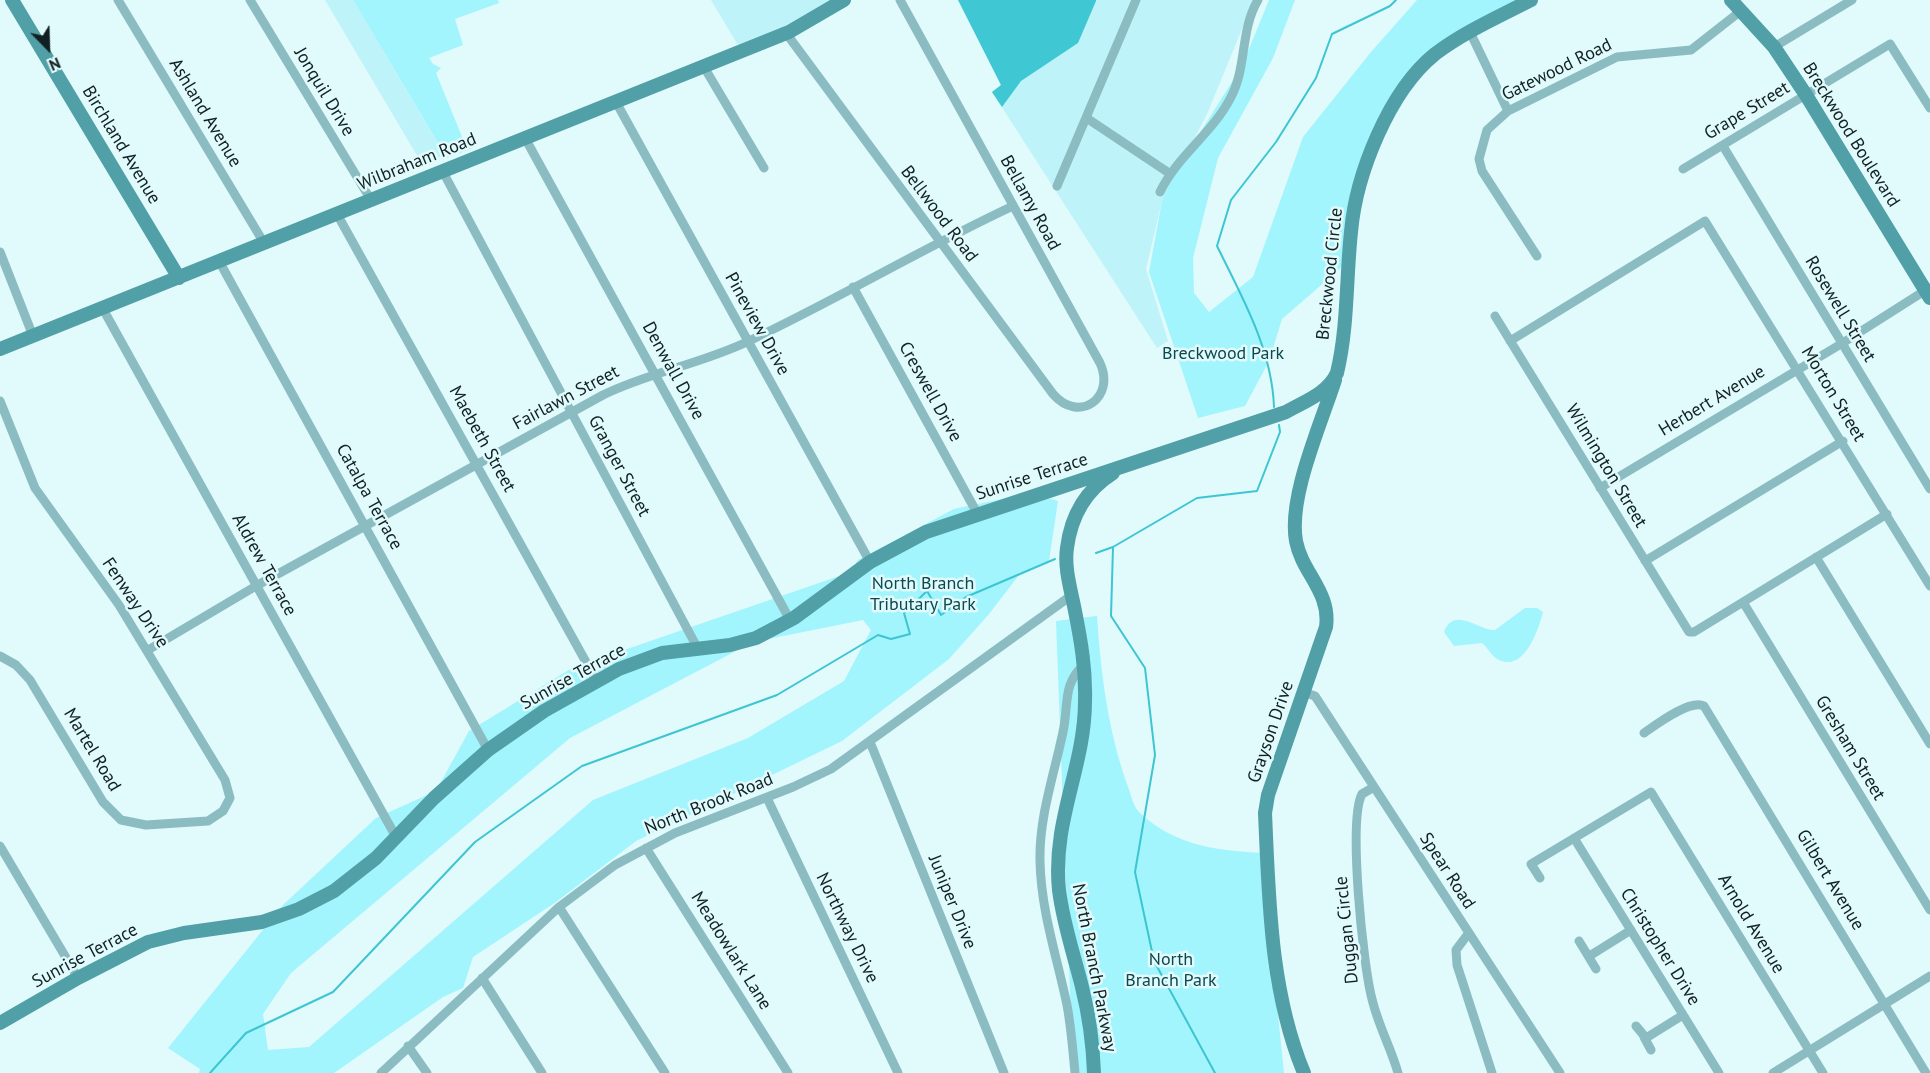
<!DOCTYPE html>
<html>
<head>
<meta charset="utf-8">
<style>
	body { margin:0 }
	#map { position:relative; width:1930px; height:1073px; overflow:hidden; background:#e1fafc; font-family:"PT Sans",sans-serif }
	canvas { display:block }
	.north { position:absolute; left:18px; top:18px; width:60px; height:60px; -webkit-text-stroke:4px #e1fafc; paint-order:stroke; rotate:157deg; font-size:16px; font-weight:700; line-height:24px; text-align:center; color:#112123 }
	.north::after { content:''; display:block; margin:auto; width:21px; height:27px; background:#112123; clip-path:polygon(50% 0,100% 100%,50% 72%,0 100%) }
</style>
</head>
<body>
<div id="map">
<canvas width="1930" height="1073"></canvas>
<div class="north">N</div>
</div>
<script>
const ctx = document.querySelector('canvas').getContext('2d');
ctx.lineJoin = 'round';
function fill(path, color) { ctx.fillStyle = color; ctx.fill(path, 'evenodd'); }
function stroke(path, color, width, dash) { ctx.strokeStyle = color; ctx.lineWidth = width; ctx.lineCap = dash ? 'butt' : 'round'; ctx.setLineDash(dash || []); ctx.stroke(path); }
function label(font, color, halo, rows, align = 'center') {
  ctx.font = font + ' "PT Sans",sans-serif'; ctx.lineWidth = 5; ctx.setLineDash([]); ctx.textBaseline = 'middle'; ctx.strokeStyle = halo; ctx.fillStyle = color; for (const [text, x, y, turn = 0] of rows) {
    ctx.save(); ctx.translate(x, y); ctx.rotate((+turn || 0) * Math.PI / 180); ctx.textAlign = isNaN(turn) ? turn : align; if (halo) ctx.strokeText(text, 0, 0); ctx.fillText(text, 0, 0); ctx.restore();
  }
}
fill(new Path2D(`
	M325,0H353L445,155L422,164Z
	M711,0H832L781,28L738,45Z
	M958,0H1254L1207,114L1162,201L1146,269L1168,341L1157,348L992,92L1001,85Z`), '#bef3f9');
fill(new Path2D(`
	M353,0H498L499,3L455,19L463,45L429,58L433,64L441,68L436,73L465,144H471L473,148L447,158Z
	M1269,0H1295L1273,58L1218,158L1193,258L1194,293L1209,312L1253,277L1303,137L1371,52L1417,0H1529L1404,77L1364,180L1349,261L1282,319L1269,361L1245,406L1198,418L1149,272L1162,201L1174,174L1242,66Z
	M1031,493L1058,501L1049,561L1019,575L989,614L949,659L842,741L636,841L556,902L473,957L463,988L443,997L334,1073H199L200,1069L168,1048L283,905L376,818L436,791L469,731L572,668L851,572L858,560L954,509ZM863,620L871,630L844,681L748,738L593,800L309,1047L268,1050L263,1014L291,973L570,738L753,642Z
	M1525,608H1537L1543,612C1539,628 1525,672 1499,660C1492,657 1488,648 1482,643L1454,646L1444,632C1454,605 1479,631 1495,630Z
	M1097,616C1101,675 1108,731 1128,787C1131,794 1133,806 1139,812C1175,847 1223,852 1271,853L1264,882L1284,1073H1073L1056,621Z`), '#a2f4fd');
fill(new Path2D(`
	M958,0H1096V1L1078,43L1021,81L1002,107L992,92L1001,85Z`), '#3fc7d3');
stroke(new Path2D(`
	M1274,407C1272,349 1242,297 1217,246L1231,200L1276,142L1316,78L1332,34L1390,6L1396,0
	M1096,553L1113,547
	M210,1073L246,1033L333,992L475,842L582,766L777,695L878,635L891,639L910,634L904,613L927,591L941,615L966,597L1055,559
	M1215,1073L1154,961L1135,872L1155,755L1145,668L1111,616L1113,547L1197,498L1257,491L1280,432L1279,425`), '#3dc5d2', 2);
stroke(new Path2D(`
	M118,0L264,243
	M250,0L371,200
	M1470,32L1508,111
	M786,33L1053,394C1079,424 1116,398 1100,363L900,0
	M1774,47L1852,0
	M704,67L764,168
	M616,102L870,562
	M1088,119L1169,173
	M525,138L790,620
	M1723,146L1930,489
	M1683,169L1890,44L1930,108
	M443,172L698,649
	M1057,186L1136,0
	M1160,192C1177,156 1213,133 1231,97C1247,67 1240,30 1258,0
	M337,214L596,680
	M0,252L33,336
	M1537,256L1482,171L1479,159L1487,130L1508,111L1617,57L1691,50L1742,10
	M219,261L488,750
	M853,287L977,513
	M103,309L396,837
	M1495,316L1689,632H1694L1887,514
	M1510,341L1705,221L1930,586
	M0,401L35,488L119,605L225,780L230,798L223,811L208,821L146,825L121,820L103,802L30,680L16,665L0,656
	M1600,488L1841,344L1929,288
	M1816,557L1930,744
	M1645,561L1843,441
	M1743,602L1930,910
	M148,650L256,586L603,395C650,372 701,364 749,341C838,299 923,248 1013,206
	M1303,692L1315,696L1560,1073
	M1644,733C1657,724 1690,699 1704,706L1926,1073
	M870,742L1004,1073
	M1374,787L1362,794C1348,820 1363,966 1372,999C1378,1025 1391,1048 1398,1073
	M767,798L898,1073
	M1574,838L1719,1073
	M0,846L78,978
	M646,848L788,1073
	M1540,878L1531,864L1651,792L1823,1073
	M559,907L665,1073
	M1468,934L1456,950L1457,965L1492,1073
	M1579,941L1587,954L1591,955L1631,930
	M1587,954L1596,969
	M482,978L542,1073
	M1636,1026L1646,1038L1683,1015
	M1644,1037L1651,1050
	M408,1046L427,1073
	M381,1073L559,907L615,865L675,833L793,787L831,769L1072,595
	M1075,1073C1073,1050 1071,1027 1067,1005C1057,957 1041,911 1040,861C1039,817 1054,775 1063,732C1069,705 1062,684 1084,665
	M1773,1073L1930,976`), '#8bbcc1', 9);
stroke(new Path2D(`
	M12,0L179,278
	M1731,0L1774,47L1806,95L1930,298
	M0,349L789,32L844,0
	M0,1023L78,978L148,942L184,933L262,922L299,909L334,891L376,858L434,798L488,750L544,711L619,669L662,653L730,645L756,638L794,618L870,562L926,532L1286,412C1305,401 1327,394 1337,373C1348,327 1346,279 1351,232C1356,174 1389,91 1435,54C1464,32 1498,17 1531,0
	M1094,1073C1093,1044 1089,1015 1082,987C1074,955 1063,923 1059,890C1052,820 1085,767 1085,701C1086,670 1081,641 1075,611C1071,590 1064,568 1067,548C1071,516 1086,490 1113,473
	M1304,1073C1270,991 1269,900 1265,813L1268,795L1326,627C1331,592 1302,573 1296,541C1288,497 1321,424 1335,380`), '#519fa7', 14);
label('18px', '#112123', '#e1fafc', [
	["Gatewood Road",1557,70,-26],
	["Jonquil Drive",324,92,59],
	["Grape Street",1747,111,-31],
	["Ashland Avenue",205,113,59],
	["Breckwood Boulevard",1851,135,58],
	["Birchland Avenue",121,145,59],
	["Wilbraham Road",417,162,-22],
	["Bellamy Road",1030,203,61],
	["Bellwood Road",939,214,53],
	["Breckwood Circle",1330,274,-84],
	["Rosewell Street",1840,309,59],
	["Pineview Drive",757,324,61],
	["Denwall Drive",673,371,61],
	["Creswell Drive",930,392,61],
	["Morton Street",1833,394,59],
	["Fairlawn Street",566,398,-28],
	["Herbert Avenue",1712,401,-31],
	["Maebeth Street",482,439,61],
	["Granger Street",619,466,62],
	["Wilmington Street",1606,466,59],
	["Sunrise Terrace",1032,477,-18],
	["Catalpa Terrace",369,497,61],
	["Aldrew Terrace",264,565,61],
	["Fenway Drive",135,603,56],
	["Sunrise Terrace",573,677,-29],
	["Grayson Drive",1271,732,-71],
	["Gresham Street",1850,748,59],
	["Martel Road",92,750,59],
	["North Brook Road",709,804,-22],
	["Spear Road",1447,871,57],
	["Gilbert Avenue",1830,880,59],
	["Juniper Drive",952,902,68],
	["Arnold Avenue",1751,924,59],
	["Northway Drive",847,928,64],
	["Duggan Circle",1347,930,-96],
	["Christopher Drive",1660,947,58],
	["Meadowlark Lane",731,951,58],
	["Sunrise Terrace",85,956,-28],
	["North Branch Parkway",1094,968,79]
]);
label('18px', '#0c484d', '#e1fafc', [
	["Breckwood Park",1223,354],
	["North Branch",923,584],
	["Tributary Park",923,605],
	["North",1171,960],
	["Branch Park",1171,981]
]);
</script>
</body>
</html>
